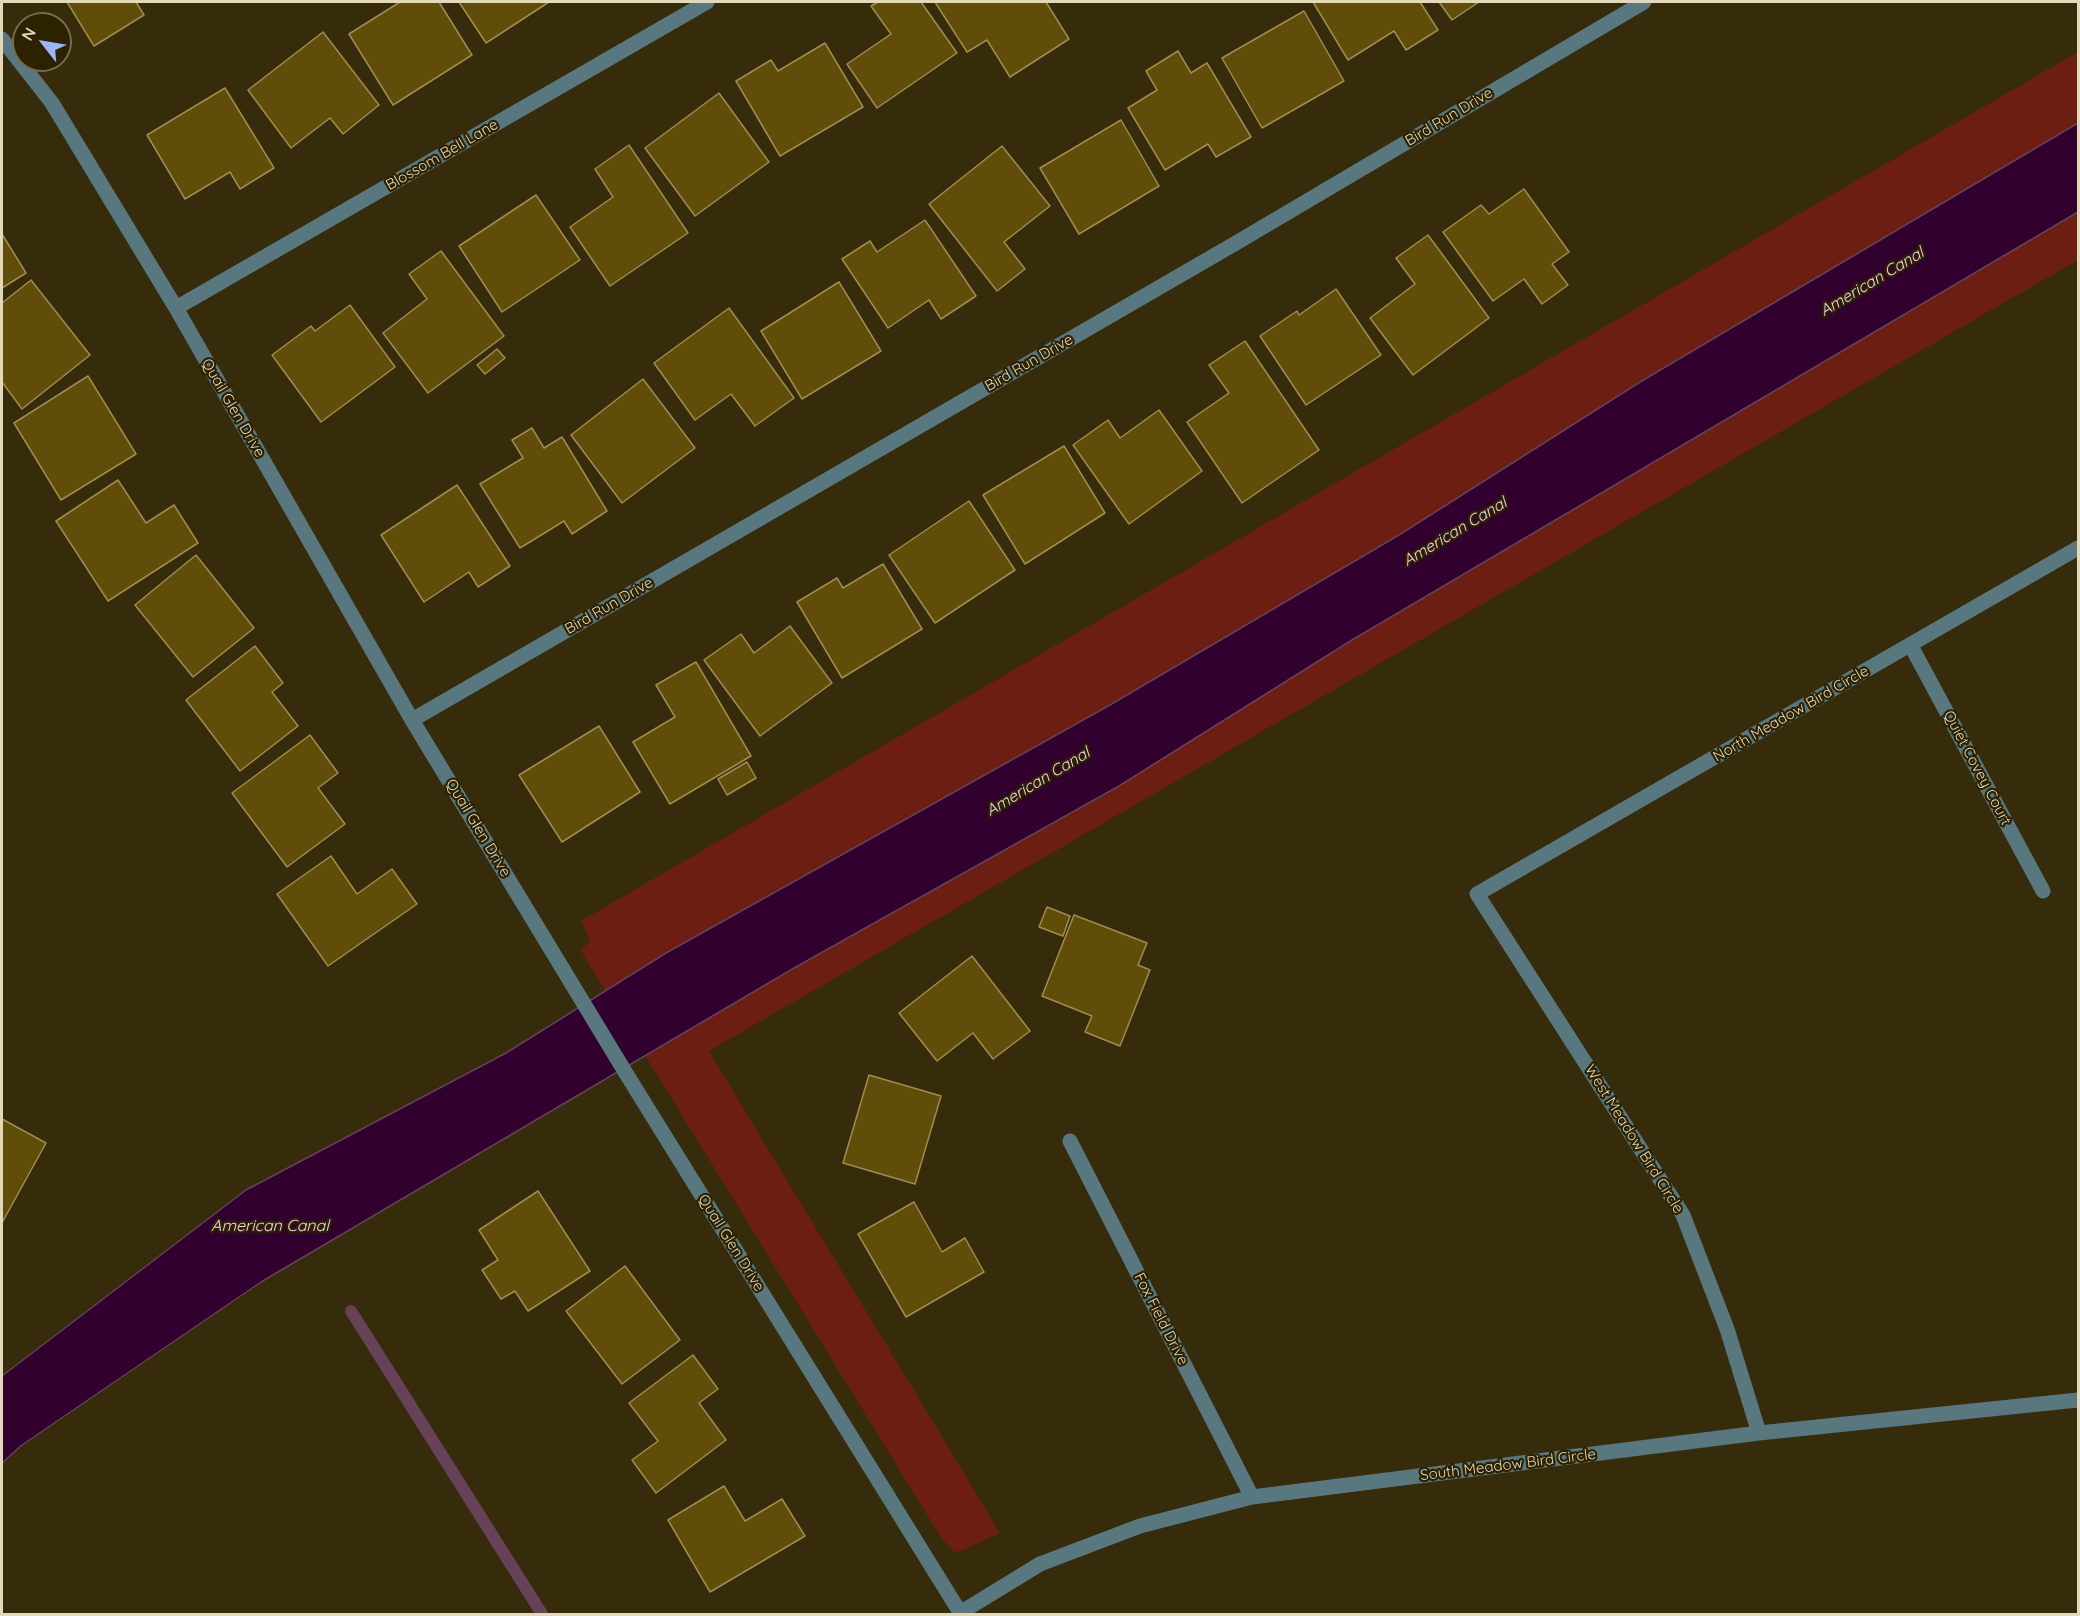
<!DOCTYPE html>
<html>
<head>
<meta charset="utf-8">
<style>
	body { margin:0 }
	#map { position:relative; width:2080px; height:1616px; overflow:hidden; background:#362b0b; font-family:Quicksand,sans-serif }
	canvas { display:block }
	.frame { position:absolute; inset:0; border:3px solid #e2d8ba; pointer-events:none }
	.north { position:absolute; left:12px; top:12px; width:60px; height:60px; box-sizing:border-box; background:#2c2202; border:2px solid #756b4c; border-radius:50%; rotate:301deg; font-size:16px; font-weight:700; line-height:24px; text-align:center; color:#e2d8ba }
	.north::after { content:''; display:block; margin:auto; width:21px; height:27px; background:#9eb4fd; clip-path:polygon(50% 0,100% 100%,50% 72%,0 100%) }
</style>
</head>
<body>
<div id="map">
<canvas width="2080" height="1616"></canvas>
<div class="frame"></div>
<div class="north">N</div>
</div>
<script>
const ctx = document.querySelector('canvas').getContext('2d');
ctx.lineJoin = 'round';
function fill(path, color) { ctx.fillStyle = color; ctx.fill(path, 'evenodd'); }
function stroke(path, color, width, dash) { ctx.strokeStyle = color; ctx.lineWidth = width; ctx.lineCap = dash ? 'butt' : 'round'; ctx.setLineDash(dash || []); ctx.stroke(path); }
function label(font, color, halo, rows, align = 'center') {
  ctx.font = font + ' Quicksand,sans-serif'; ctx.lineWidth = 4.5; ctx.setLineDash([]); ctx.textBaseline = 'middle'; ctx.strokeStyle = halo; ctx.fillStyle = color; for (const [text, x, y, turn = 0] of rows) {
    ctx.save(); ctx.translate(x, y); ctx.rotate((+turn || 0) * Math.PI / 180); ctx.textAlign = isNaN(turn) ? turn : align; if (halo) ctx.strokeText(text, 0, 0); ctx.fillText(text, 0, 0); ctx.restore();
  }
}
fill(new Path2D(`
	M2078,52V260L709,1051L1000,1533L956,1553L942,1539L581,951L590,940L581,921Z`), '#6d1e12');
const water = new Path2D(`
	M2078,123V212L1352,640L1119,786L794,968L261,1282L22,1445L2,1463V1376L246,1190L506,1053L666,953L1110,705L1399,535L1640,382Z`);
fill(water, '#31002e');
stroke(water, '#664158', 1.5);
stroke(new Path2D(`
	M351,1311L542,1614`), '#664158', 12);
const building = new Path2D(`
	M67,2H136L144,15L94,46Z
	M400,2H439L472,55L393,105L349,34Z
	M459,2H549L486,43Z
	M878,2H921L957,53L877,108L847,64L891,34L871,6Z
	M935,2H1046L1069,39L1010,77L987,40L967,52Z
	M1313,2H1420L1438,30L1406,50L1394,31L1348,60Z
	M1439,2H1479L1452,20Z
	M1304,11L1344,81L1262,128L1222,58Z
	M323,32L379,105L343,134L330,118L291,148L248,90Z
	M825,43L863,107L780,156L736,81L771,60L778,71Z
	M1178,51L1191,73L1207,63L1251,137L1216,157L1208,144L1165,170L1128,108L1157,90L1146,71Z
	M225,88L274,168L240,189L230,172L185,199L147,135Z
	M719,93L769,162L695,216L645,148Z
	M1121,120L1159,186L1079,234L1040,168Z
	M629,145L688,233L610,286L570,227L613,197L595,169Z
	M1002,146L1050,206L1004,242L1025,269L997,291L929,204Z
	M1524,189L1569,252L1552,264L1568,285L1542,304L1524,279L1493,301L1443,232L1481,205L1489,214Z
	M536,195L580,260L502,312L459,246Z
	M925,220L976,296L941,319L929,300L888,328L842,259L870,241L877,252Z
	M2,234L26,273L2,288Z
	M1428,235L1489,318L1413,375L1370,318L1415,284L1396,258Z
	M441,251L504,336L428,393L383,333L427,299L409,274Z
	M31,280L90,355L22,409L2,382V303Z
	M839,282L881,351L802,399L761,331Z
	M1336,289L1381,355L1306,405L1260,336L1297,311L1299,315Z
	M350,305L395,367L321,422L272,355L311,326L315,331Z
	M729,308L794,398L755,426L731,394L695,420L654,363Z
	M1245,341L1319,450L1242,503L1187,422L1229,393L1209,365Z
	M497,349L505,358L485,374L477,365Z
	M88,376L136,454L61,500L14,423Z
	M643,379L695,448L622,503L571,435Z
	M1159,410L1202,471L1129,524L1073,445L1108,420L1120,438Z
	M532,428L544,448L562,437L607,511L572,534L564,521L520,548L480,484L523,458L512,440Z
	M1064,446L1105,513L1025,564L983,495Z
	M118,480L146,523L174,505L198,543L108,601L56,521Z
	M457,485L510,566L478,587L469,572L424,602L381,535Z
	M969,501L1015,570L935,623L889,555Z
	M196,555L254,628L193,677L135,605Z
	M883,564L922,629L842,678L797,602L837,578L843,588Z
	M790,626L832,683L760,736L704,660L741,634L754,653Z
	M255,646L283,683L272,692L298,726L240,771L186,700Z
	M696,662L751,756L670,804L633,742L675,717L656,685Z
	M599,726L640,792L562,842L519,775Z
	M310,735L338,773L318,788L345,824L287,867L232,793Z
	M747,762L756,778L727,795L718,779Z
	M331,856L357,894L392,869L417,904L328,966L277,894Z
	M1047,907L1070,916L1063,936L1039,927Z
	M1074,915L1147,943L1138,965L1150,970L1120,1046L1085,1032L1092,1016L1042,996Z
	M972,956L1030,1031L993,1059L973,1033L937,1061L899,1013Z
	M869,1075L941,1096L915,1184L843,1163Z
	M2,1119L46,1143L3,1221L2,1220Z
	M538,1191L590,1271L528,1311L515,1291L501,1299L482,1270L498,1260L479,1230Z
	M914,1202L942,1252L965,1238L984,1272L906,1317L858,1234Z
	M625,1266L680,1340L622,1384L566,1311Z
	M693,1355L718,1389L699,1403L726,1440L656,1493L632,1460L658,1441L629,1403Z
	M724,1486L745,1521L782,1499L805,1536L710,1592L668,1520Z`);
fill(building, '#604d0a');
stroke(building, '#a08c50', 1.5);
stroke(new Path2D(`
	M2,39L52,103L176,308L412,720L627,1075L961,1614
	M176,308L707,2
	M1911,646L2043,891
	M412,720L1236,243L1644,2
	M1070,1141L1252,1497
	M1759,1433L1727,1329L1683,1215L1477,894L2078,548
	M960,1613L1040,1564L1140,1526L1252,1497L1759,1433L2078,1400`), '#58777e', 15);
label('15px', '#e2d8ba', '#2c2202', [
	["Bird Run Drive",1449,117,-31],
	["Blossom Bell Lane",442,155,-30],
	["Bird Run Drive",1029,363,-30],
	["Quail Glen Drive",233,408,60],
	["Bird Run Drive",609,606,-30],
	["North Meadow Bird Circle",1791,714,-30],
	["Quiet Covey Court",1977,768,62],
	["Quail Glen Drive",478,828,59],
	["West Meadow Bird Circle",1634,1139,58],
	["Quail Glen Drive",731,1243,58],
	["Fox Field Drive",1161,1319,63],
	["South Meadow Bird Circle",1508,1465,-7]
]);
label('italic 16px', '#f7cff1', '#2c2202', [
	["American Canal",1872,282,-31],
	["American Canal",1455,532,-31],
	["American Canal",1038,782,-31],
	["American Canal",270,1226]
]);
</script>
</body>
</html>
